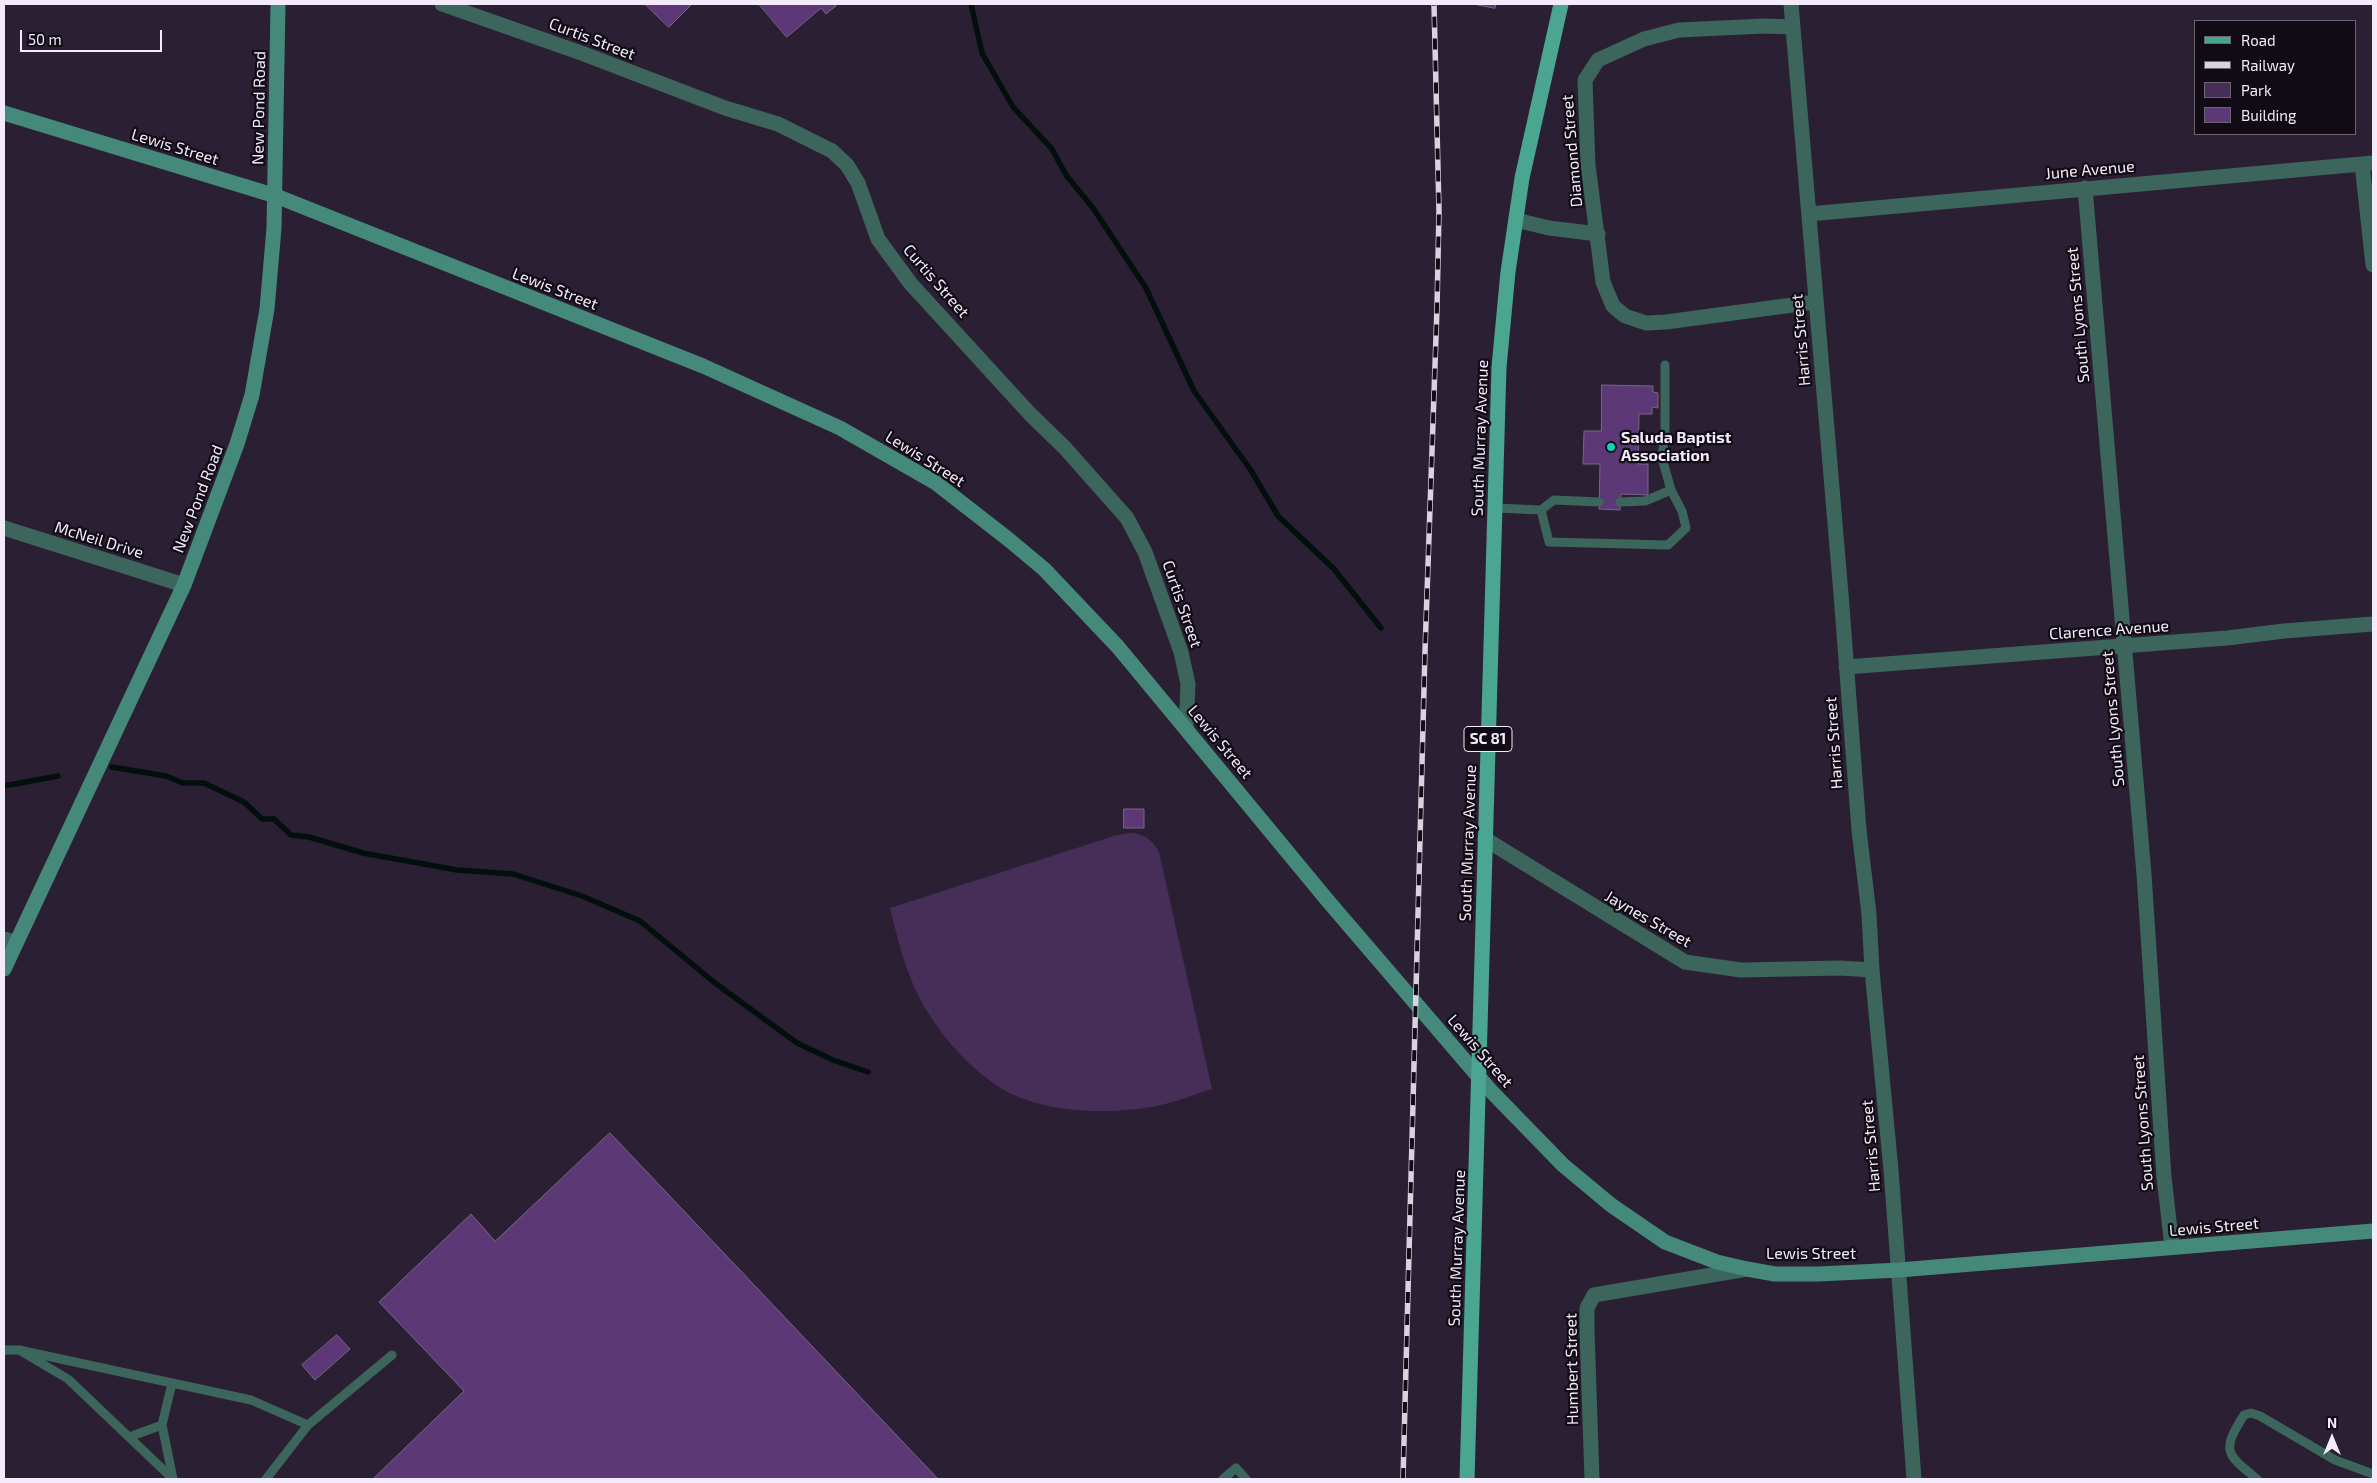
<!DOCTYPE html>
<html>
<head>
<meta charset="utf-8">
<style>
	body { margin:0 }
	#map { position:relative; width:2377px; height:1483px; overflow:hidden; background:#2b1f34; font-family:"Exo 2",sans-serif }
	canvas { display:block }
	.frame { position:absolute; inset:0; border:5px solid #f3ebf9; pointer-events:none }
	.legend { position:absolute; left:2194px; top:20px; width:162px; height:115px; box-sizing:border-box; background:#110b15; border:1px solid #6b6570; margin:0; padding:6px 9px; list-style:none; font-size:15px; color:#f3ebf9 }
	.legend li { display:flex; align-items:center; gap:10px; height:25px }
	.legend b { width:25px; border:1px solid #6b6570 }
	.north { position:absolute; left:2307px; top:1413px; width:50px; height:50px; -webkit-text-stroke:4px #110b15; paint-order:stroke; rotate:0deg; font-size:14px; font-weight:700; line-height:20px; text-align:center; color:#f3ebf9 }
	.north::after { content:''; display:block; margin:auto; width:18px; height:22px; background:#f3ebf9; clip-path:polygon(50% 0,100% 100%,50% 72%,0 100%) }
	.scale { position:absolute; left:20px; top:30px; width:142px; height:22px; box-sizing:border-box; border:2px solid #f3ebf9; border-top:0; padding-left:6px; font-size:15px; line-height:18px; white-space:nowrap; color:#f3ebf9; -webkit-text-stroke:4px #110b15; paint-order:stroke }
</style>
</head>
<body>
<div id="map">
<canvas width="2377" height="1483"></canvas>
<div class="frame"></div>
<ul class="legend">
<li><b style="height:6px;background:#4aa591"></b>Road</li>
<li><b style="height:6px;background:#dbd2e1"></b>Railway</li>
<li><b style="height:14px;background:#472e59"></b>Park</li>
<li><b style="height:14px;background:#5d3877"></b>Building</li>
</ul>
<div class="north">N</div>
<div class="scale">50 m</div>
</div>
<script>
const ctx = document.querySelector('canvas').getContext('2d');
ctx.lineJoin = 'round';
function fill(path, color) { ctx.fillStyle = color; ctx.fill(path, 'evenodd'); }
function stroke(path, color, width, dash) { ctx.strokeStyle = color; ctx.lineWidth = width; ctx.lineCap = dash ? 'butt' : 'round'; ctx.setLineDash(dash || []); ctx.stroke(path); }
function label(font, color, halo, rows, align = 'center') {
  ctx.font = font + ' "Exo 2",sans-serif'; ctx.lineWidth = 4.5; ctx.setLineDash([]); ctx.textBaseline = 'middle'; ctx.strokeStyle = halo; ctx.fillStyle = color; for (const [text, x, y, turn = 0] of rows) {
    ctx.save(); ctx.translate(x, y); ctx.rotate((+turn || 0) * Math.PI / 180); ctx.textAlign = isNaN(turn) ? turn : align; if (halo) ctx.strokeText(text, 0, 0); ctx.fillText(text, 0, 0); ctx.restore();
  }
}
fill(new Path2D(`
	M1132,833C1146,835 1152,840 1159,852L1212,1089C1198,1093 1184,1099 1169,1103C1121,1116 1042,1115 999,1087C972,1069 946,1042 929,1014C908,982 899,944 890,908L1117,835Z`), '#472e59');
stroke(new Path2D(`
	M971,4L982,53L1013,107L1052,149L1066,175L1093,208L1146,288L1194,391L1250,469L1278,516L1334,569L1381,628
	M112,767L166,776L183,783H204L244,802L262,819H274L291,835L309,837L363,853L457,870L513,874L582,896L640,921L715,983L797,1043L833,1060L868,1072
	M4,786L58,776`), '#030f0c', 5.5);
const building = new Path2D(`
	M645,4H692L669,27Z
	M759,4H834L836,6L826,14L821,8L787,37Z
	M1474,4H1496L1495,8Z
	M1602,385L1653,386V392L1658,393V408L1652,407V414H1639L1638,464H1648V495L1621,494L1620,510L1599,509L1600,464H1583L1584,431H1601Z
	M1124,809H1144V828H1124Z
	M610,1133L938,1479H373L464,1391L379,1302L471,1214L495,1241Z
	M337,1335L350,1349L315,1380L302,1365Z`);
fill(building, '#5d3877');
stroke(building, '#766882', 1);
stroke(new Path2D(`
	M1620,502L1645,501L1671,490
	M1495,508L1541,510L1549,542L1668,545L1686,528L1682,511L1671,490L1662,458L1665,432V365
	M1541,510L1554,500L1599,502
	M4,1350H19L68,1379L173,1479
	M19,1350L251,1400L308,1425
	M172,1383L162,1425L173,1479
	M129,1437L162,1425
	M266,1479L308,1425L392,1355
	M1223,1479L1236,1468L1246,1479
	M2257,1479C2226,1454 2221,1451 2244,1415L2251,1413L2260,1416L2335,1460L2373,1474`), '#3c655b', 9);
stroke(new Path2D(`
	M442,4L584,54L725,108L778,124L832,151L847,165L858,183L878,239L911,284L1030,414L1065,448L1127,518L1145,552L1181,652L1188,684L1186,729
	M1791,4L1841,594L1859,830L1869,914L1872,970L1891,1170L1914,1479
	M1792,27L1764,26L1679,30L1644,39L1598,60L1585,80L1588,165L1603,282L1613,306L1625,316L1646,323L1666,322L1815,302
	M2362,164L2373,265
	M2085,188L2144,874L2164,1177L2172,1247
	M1809,214L2373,163
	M1516,220L1549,228L1598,234
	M4,528L184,585
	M1846,667L2227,638L2284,631L2373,624
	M1485,839L1685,962L1741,970L1840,968L1872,970
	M4,939L15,942
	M1592,1479L1587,1330V1308L1594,1295L1747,1269`), '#3c655b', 15);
stroke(new Path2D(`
	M4,113L276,196L703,366L840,428L936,483L1008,539L1044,569L1118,647L1328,901L1490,1090L1563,1165L1611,1205L1665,1242L1717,1262L1747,1269L1775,1274H1819L1899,1270L2373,1231
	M4,969L184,585L237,444L252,395L267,309L274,228L278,4`), '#45897a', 15);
stroke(new Path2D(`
	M1467,1479L1499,367L1508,272L1522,178L1561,4`), '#4aa591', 15);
const rail = new Path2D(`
	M1403,1479L1425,651L1437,308L1439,211L1434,4`);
stroke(rail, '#dbd2e1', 5.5);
stroke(rail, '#110b15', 4, [11]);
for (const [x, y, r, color] of [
	[1611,447,5,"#0cd5b5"]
]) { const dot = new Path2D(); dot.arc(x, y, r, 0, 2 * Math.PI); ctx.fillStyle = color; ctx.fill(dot); stroke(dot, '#110b15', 2); }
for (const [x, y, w] of [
	[1488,739,48]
]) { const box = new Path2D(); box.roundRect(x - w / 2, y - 12.5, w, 25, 4); ctx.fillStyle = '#110b15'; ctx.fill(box); stroke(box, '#f3ebf9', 1); }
label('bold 15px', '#f3ebf9', null, [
	["SC 81",1488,739]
]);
label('16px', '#f3ebf9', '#110b15', [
	["Curtis Street",592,39,21],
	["New Pond Road",259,108,-89],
	["Lewis Street",175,147,17],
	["Diamond Street",1572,151,-95],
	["June Avenue",2090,170,-5],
	["Curtis Street",936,281,49],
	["Lewis Street",555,289,21],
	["South Lyons Street",2078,315,-95],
	["Harris Street",1801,340,-95],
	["South Murray Avenue",1480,438,-88],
	["Lewis Street",925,459,32],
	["New Pond Road",198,499,-69],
	["McNeil Drive",99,540,17],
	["Curtis Street",1182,604,71],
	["Clarence Avenue",2109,630,-4],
	["South Lyons Street",2113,719,-95],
	["Lewis Street",1220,742,50],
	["Harris Street",1834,743,-94],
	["South Murray Avenue",1468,843,-88],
	["Jaynes Street",1648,919,30],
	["Lewis Street",1480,1051,49],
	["South Lyons Street",2143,1123,-94],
	["Harris Street",1871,1146,-95],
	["Lewis Street",2214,1227,-5],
	["South Murray Avenue",1457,1248,-88],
	["Lewis Street",1811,1254],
	["Humbert Street",1572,1369,-91]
]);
label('bold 16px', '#f3ebf9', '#110b15', [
	["Saluda Baptist",1621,438],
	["Association",1621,456]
], 'left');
</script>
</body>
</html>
